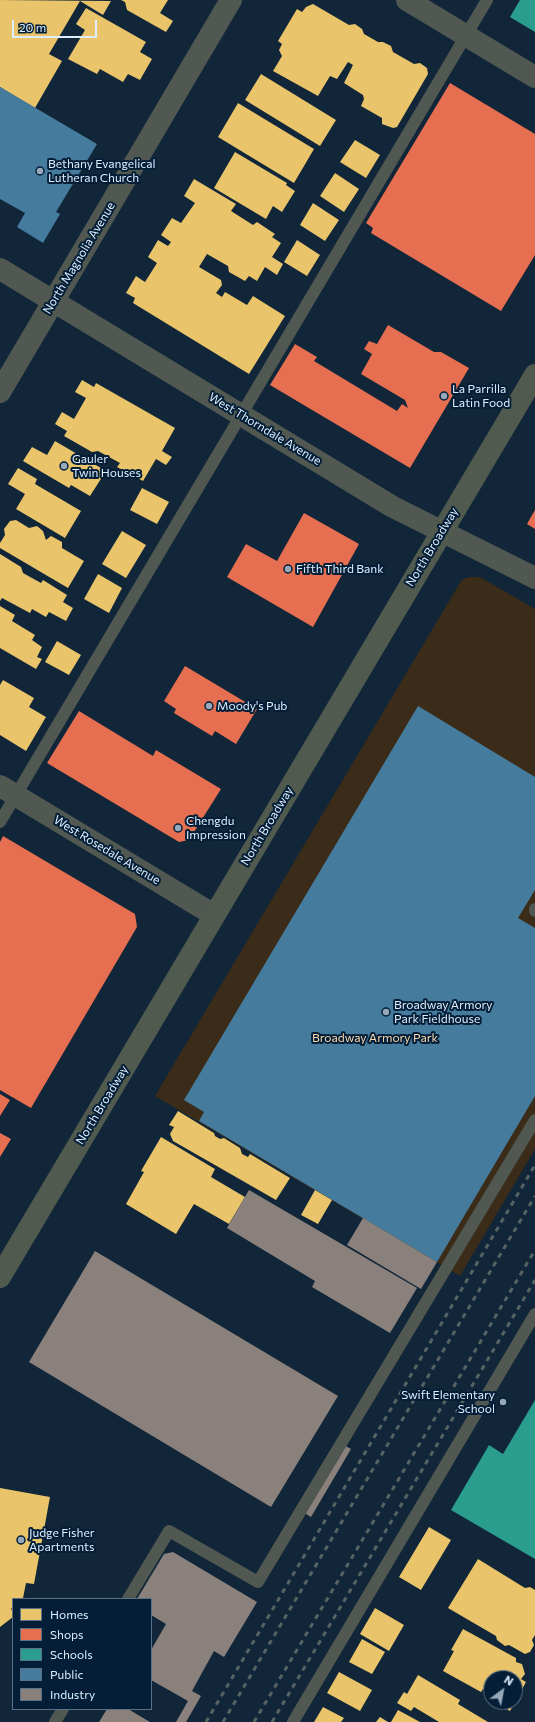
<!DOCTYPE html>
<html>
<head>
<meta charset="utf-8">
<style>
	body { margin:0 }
	#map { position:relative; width:535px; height:1722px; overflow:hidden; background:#112638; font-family:Commissioner,sans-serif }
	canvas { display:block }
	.legend { position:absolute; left:12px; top:1598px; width:140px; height:112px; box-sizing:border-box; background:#031e36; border:1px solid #5b7186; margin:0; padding:5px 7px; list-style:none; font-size:12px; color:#deeeff }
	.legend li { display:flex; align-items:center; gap:8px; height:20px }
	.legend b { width:20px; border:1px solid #5b7186 }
	.north { position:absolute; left:483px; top:1670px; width:40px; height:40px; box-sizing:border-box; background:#031e36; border:1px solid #5b7186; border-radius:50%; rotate:32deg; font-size:11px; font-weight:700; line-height:16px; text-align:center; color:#deeeff }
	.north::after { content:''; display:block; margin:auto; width:14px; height:18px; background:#96a8b9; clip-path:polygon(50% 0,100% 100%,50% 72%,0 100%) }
	.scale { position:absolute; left:12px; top:20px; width:85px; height:18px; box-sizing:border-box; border:2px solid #deeeff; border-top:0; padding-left:5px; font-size:12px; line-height:14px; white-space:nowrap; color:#deeeff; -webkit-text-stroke:3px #031e36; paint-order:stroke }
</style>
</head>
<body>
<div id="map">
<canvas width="535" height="1722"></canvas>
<ul class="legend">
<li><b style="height:11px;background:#e9c46a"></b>Homes</li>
<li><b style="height:11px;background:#e76f51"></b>Shops</li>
<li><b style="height:11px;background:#2a9d8f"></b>Schools</li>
<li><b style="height:11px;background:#457b9d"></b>Public</li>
<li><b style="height:11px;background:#8a817c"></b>Industry</li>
</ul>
<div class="north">N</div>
<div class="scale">20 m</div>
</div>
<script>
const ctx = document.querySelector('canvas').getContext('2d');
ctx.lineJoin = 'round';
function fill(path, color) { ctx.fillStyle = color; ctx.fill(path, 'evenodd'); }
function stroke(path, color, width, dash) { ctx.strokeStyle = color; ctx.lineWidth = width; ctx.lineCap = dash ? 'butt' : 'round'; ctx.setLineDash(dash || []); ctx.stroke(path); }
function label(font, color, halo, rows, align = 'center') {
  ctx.font = font + ' Commissioner,sans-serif'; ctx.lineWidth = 4; ctx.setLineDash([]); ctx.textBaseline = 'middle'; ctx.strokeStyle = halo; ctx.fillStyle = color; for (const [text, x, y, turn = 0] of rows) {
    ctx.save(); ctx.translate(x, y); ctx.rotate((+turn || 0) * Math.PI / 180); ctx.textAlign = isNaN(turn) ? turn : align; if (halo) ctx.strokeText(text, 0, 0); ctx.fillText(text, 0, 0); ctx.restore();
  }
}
fill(new Path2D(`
	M472,577H480L535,609V1149L460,1276L155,1096L461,581L465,578Z`), '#3b2b19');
fill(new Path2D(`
	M0,0L111,1L103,15L80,1L49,54L62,61L35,108L0,87Z
	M121,0H168L160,13L173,21L166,32L127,10L125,2Z
	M313,4L349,25L355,24L362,29L364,34L378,42H383L391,46L393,52L414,64L420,63L427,68L428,74L397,127L393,128L382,124V118L361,106L364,99L363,95L344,83L353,65L348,62L337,79L330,76L318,96L273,71L282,56L279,50L282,44L278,41L297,9L302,12L306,7Z
	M86,8L146,42L140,52L152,59L140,80L128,74L123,82L100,69L97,74L68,59L85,30L76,24Z
	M261,74L336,120L320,146L245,100Z
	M238,103L314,149L294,183L218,137Z
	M355,140L380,155L366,178L340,162Z
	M235,152L287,183L286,185L295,191L282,212L273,206L266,219L214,188Z
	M335,173L359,189L344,212L320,196Z
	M194,179L236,204L231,211L253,225L257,222L275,234L272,237L281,243L272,257L283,264L277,275L265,267L257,281L249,276L245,281L229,272L228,266L207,254L199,267L221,280L222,285L216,293L222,297L225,292L247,305L253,296L285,316L249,374L133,303L135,298L126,293L136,276L145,282L157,263L148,257L158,240L168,246L171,242L161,235L172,218L181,223L195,203L184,196Z
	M313,203L339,220L325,241L300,225Z
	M297,240L320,255L307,276L284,262Z
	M82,380L94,387L96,383L175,428L162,451L172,457L166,465L156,459L143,481L117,467L120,463L98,451L92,452L64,436L67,431L55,424L62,412L74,419L86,398L75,392Z
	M55,441L106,471L90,496L71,485L69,488L23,461L32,447L47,455Z
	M18,468L37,479L35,484L81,511L65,538L16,509L25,494L8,484Z
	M142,488L169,502L157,524L130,510Z
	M16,520L29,528L37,526L43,531L46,540L51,536L62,542V548L84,561L68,588L0,548V543L5,535L4,529L10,521Z
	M122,531L146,545L126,578L102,564Z
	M0,554L21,567L23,573L41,583L43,580L67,595L63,602L73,608L66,621L49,612L46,617L32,609L30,613L2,598L0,601Z
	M98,574L122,588L109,613L84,599Z
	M0,606L15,615L12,621L35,635L32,640L42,647L37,657L42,659L36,669L0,648Z
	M57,641L81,655L69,675L45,662Z
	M3,680L34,698L29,707L46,717L26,751L0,735V685Z
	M178,1111L214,1133L215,1136L220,1139L224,1138L240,1148L242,1154L248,1157L250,1154L290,1178L276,1200L173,1141L170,1134L174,1127L169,1125Z
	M161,1137L215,1169L211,1177L245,1197L229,1224L194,1204L176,1234L126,1204L144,1172L141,1171Z
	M315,1190L332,1200L318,1224L301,1215Z
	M0,1488L50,1497L34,1584L26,1583L23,1598L13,1599V1607L11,1609L13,1612V1617L0,1627Z
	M429,1527L451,1540L421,1590L399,1577Z
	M478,1559L525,1588L530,1587L535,1590V1635L532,1640L534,1645L530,1652L525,1654L509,1645L505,1646L497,1640L496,1636L448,1608Z
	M375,1608L404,1625L389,1651L360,1634Z
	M463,1629L516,1658V1662L522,1664L525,1674L521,1679L526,1682L510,1711L494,1702H515V1678H491V1693L483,1689L481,1692L443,1671L454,1651L451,1650Z
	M362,1639L385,1652L372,1674L349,1662Z
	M339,1672L372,1690L360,1711L327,1693Z
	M418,1675L460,1700L458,1704L488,1722H439L414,1707L411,1711L397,1703L404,1692L407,1694Z
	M323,1707L344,1718L341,1722H314Z
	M398,1710L420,1722H391Z
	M380,1717L388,1722H376Z`), '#e9c46a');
fill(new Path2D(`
	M450,83L535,134V255L501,311L371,233L373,228L366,223Z
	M388,325L434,352H441L469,368L410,468L270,385L295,344L317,357L314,361L397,411L402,404L408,408L405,400L361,374L372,354L364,349L369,341L377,344Z
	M535,510V529L527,524Z
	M304,513L359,544L313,627L227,577L246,544L277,561Z
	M185,666L257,709L236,744L215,731L212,736L174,713L176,709L164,701Z
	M79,711L153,756L156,750L221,789L189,840L179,842L47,763Z
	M3,836L135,914L137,927L31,1108L0,1090V842Z
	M0,1094L10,1100L0,1116Z
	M0,1133L11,1139L0,1157Z`), '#e76f51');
fill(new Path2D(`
	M520,0H535V32L510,17Z
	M535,1400V1559L451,1510L489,1445L503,1454Z`), '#2a9d8f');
fill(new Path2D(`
	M0,87L97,144L56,212L60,214L43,243L17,227L25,213L0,199Z
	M418,706L535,777V890L518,918L535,928V1096L437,1262L199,1121L204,1112L184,1100Z`), '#457b9d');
fill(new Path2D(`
	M249,1190L417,1288L390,1333L312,1287L315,1281L227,1228Z
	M363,1218L437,1262L421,1289L347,1245Z
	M95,1251L338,1396L271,1507L29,1362Z
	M340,1443L351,1449L311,1517L300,1510Z
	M173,1552L257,1602L224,1657L214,1651L192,1691L201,1696L186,1722H176L188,1701L151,1680V1650L166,1624L151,1615V1599H137L164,1554Z
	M107,1709H128L150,1722H99Z`), '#8a817c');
stroke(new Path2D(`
	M0,822L487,0
	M535,909V911
	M128,1599L169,1531L258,1582L535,1120
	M55,1722L63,1709
	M293,1722L535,1314`), '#505851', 12);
stroke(new Path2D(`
	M407,0L535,77
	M0,269L393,507L535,578
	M0,392L231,0
	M0,786L214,915`), '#505851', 22);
stroke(new Path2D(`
	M0,1277L535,375`), '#505a4e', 22);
stroke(new Path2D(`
	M206,1722L535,1165
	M223,1722L535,1196
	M254,1722L535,1250
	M272,1722L535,1280`), '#576263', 3, [5, 5]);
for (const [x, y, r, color] of [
	[40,171,4,"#96a8b9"],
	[444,396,4,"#96a8b9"],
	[64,466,4,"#96a8b9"],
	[288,569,4,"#96a8b9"],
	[209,706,4,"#96a8b9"],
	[178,828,4,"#96a8b9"],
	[386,1012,4,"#96a8b9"],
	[503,1402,4,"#96a8b9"],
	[21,1540,4,"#96a8b9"]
]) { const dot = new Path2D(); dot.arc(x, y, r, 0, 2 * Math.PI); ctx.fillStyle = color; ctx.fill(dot); stroke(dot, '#031e36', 1.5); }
label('12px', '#deeeff', '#031e36', [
	["Bethany Evangelical",48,164],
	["Lutheran Church",48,178],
	["La Parrilla",452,389],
	["Latin Food",452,403],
	["Gauler",72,459],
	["Twin Houses",72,473],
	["Fifth Third Bank",296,569],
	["Moody's Pub",217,706],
	["Chengdu",186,821],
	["Impression",186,835],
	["Broadway Armory",394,1005],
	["Park Fieldhouse",394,1019],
	["Swift Elementary",495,1395,"right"],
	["School",495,1409,"right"],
	["Judge Fisher",29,1533],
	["Apartments",29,1547]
], 'left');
label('12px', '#deeeff', '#031e36', [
	["North Magnolia Avenue",79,258,-59],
	["West Thorndale Avenue",265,429,31],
	["North Broadway",432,547,-59],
	["North Broadway",267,826,-59],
	["West Rosedale Avenue",107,850,31],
	["North Broadway",102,1105,-59]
]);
label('12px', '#fedab1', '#031e36', [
	["Broadway Armory Park",375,1038]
]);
</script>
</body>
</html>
